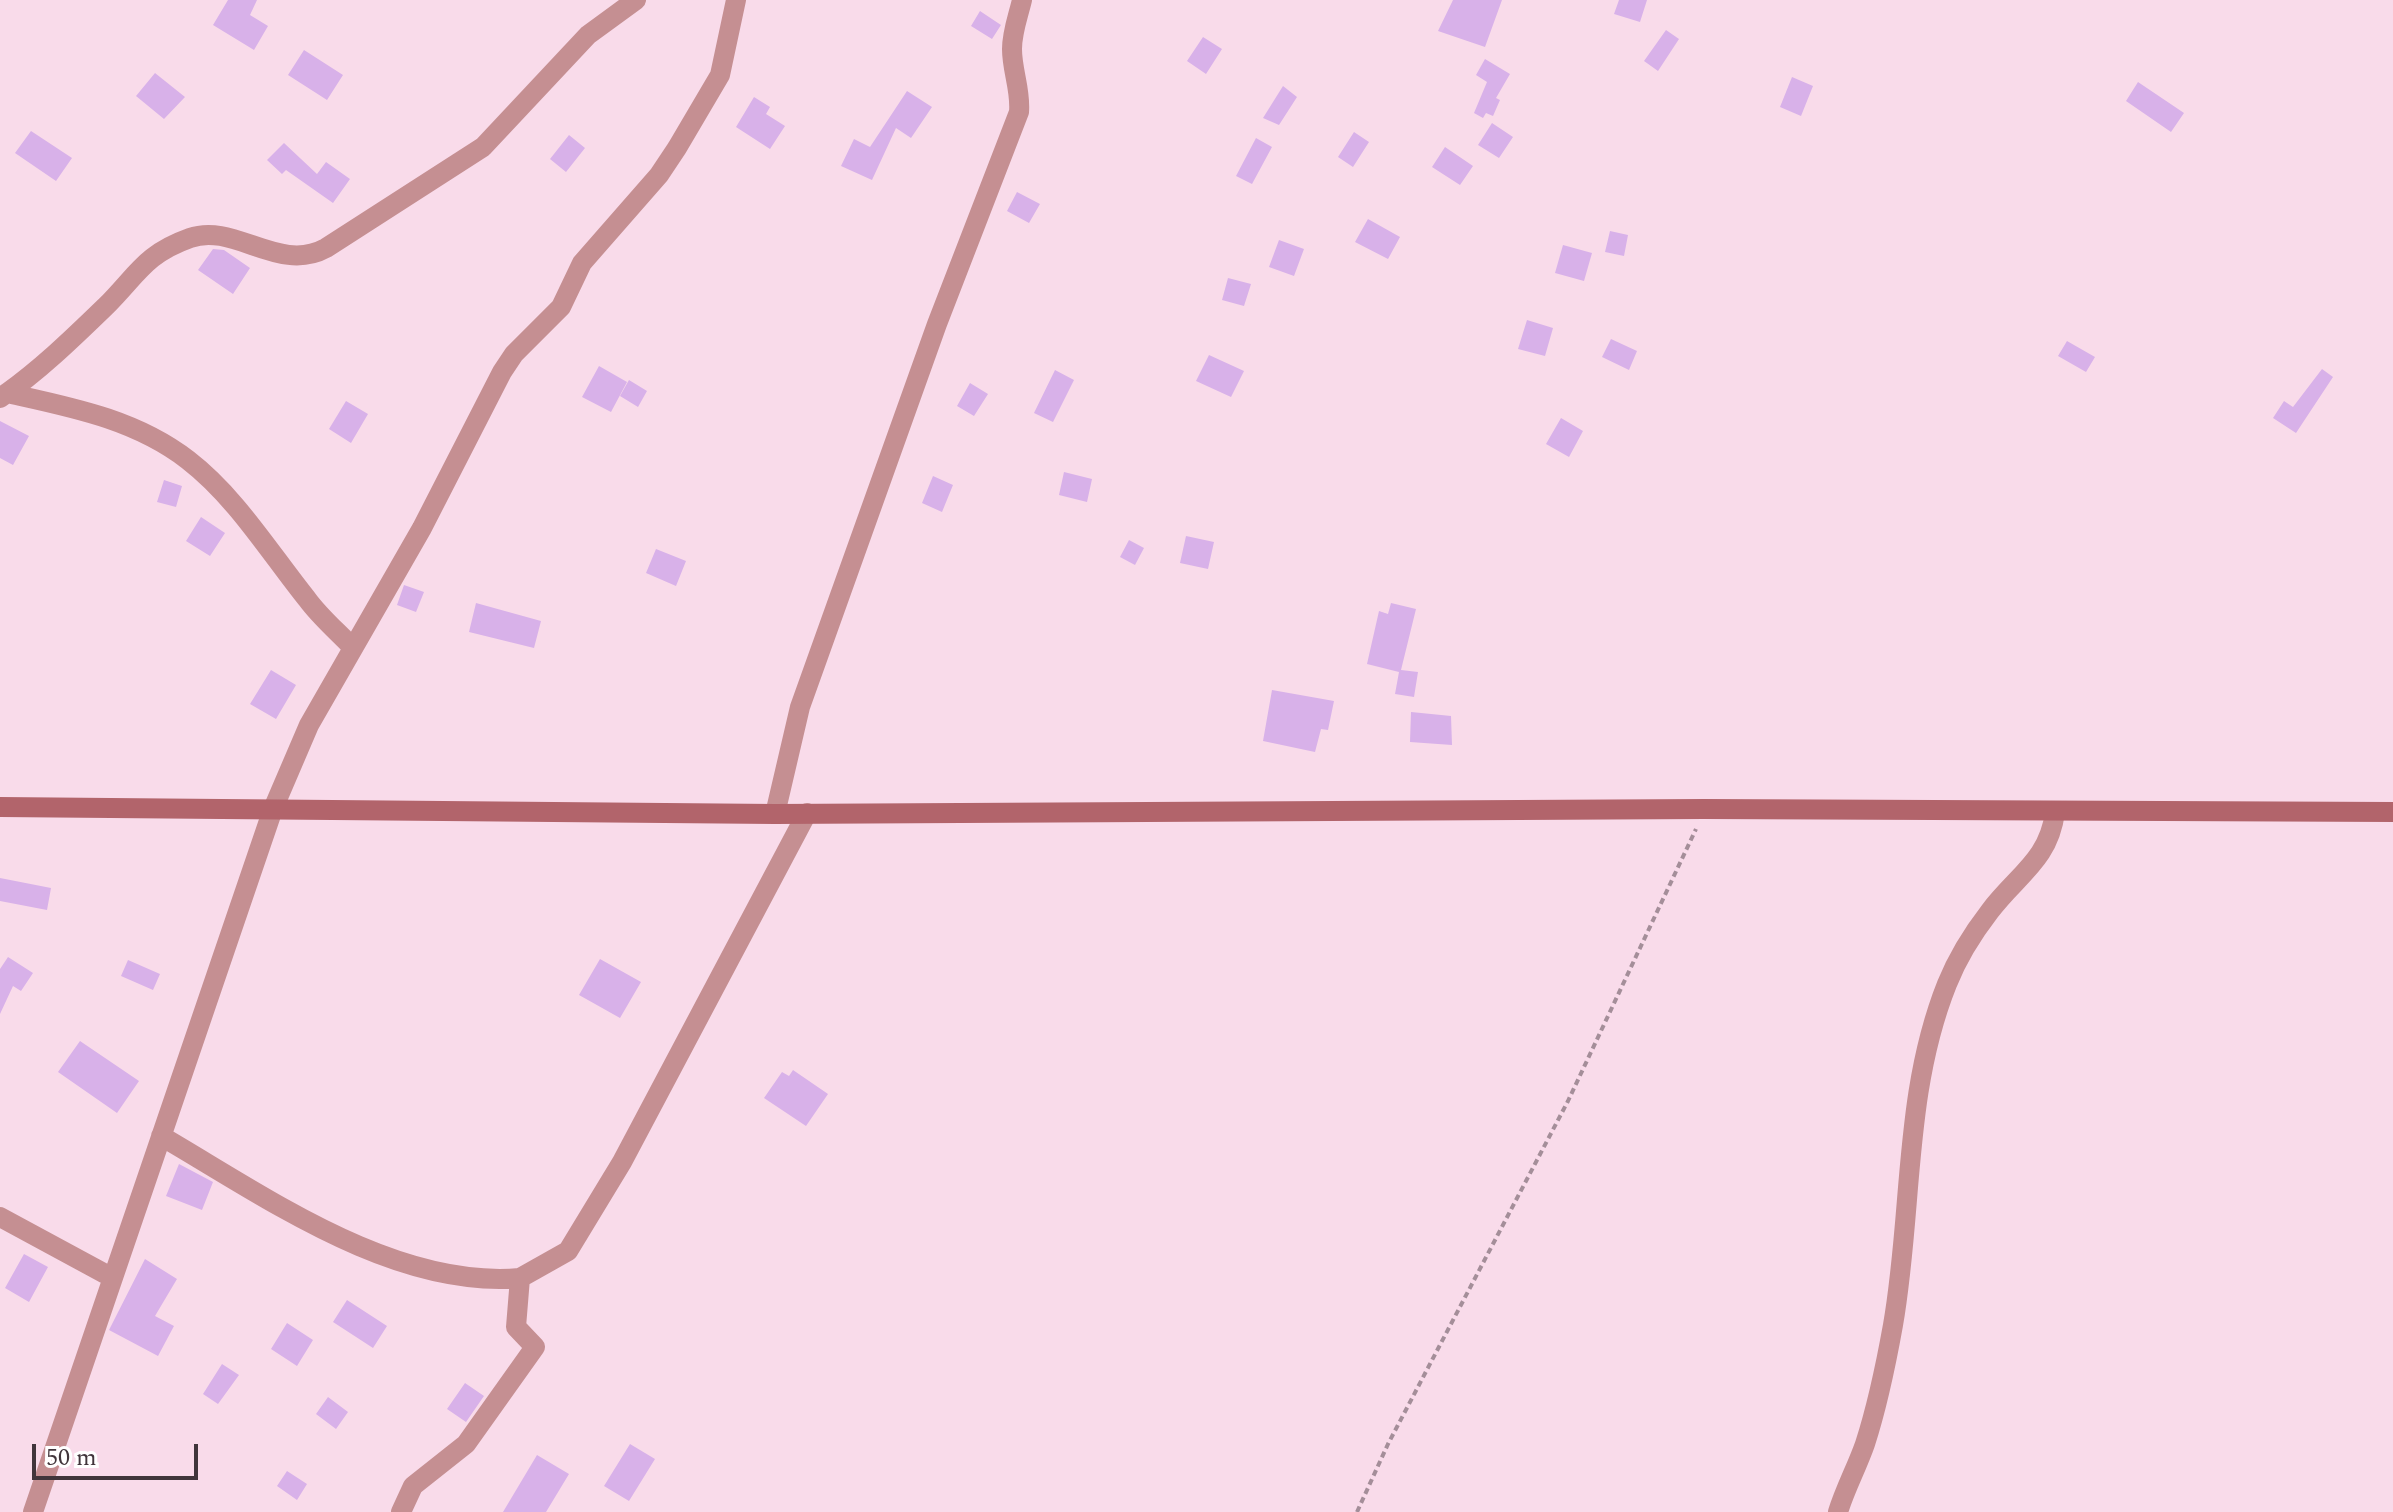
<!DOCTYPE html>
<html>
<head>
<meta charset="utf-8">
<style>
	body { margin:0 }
	#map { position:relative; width:2393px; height:1512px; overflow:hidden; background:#f9dbea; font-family:Spectral,serif }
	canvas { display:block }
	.scale { position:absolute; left:32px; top:1444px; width:166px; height:36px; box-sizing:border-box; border:4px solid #41353b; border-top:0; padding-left:10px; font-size:24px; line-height:28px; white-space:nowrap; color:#41353b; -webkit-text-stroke:6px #fff; paint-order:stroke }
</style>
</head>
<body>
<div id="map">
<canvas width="2393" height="1512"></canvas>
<div class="scale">50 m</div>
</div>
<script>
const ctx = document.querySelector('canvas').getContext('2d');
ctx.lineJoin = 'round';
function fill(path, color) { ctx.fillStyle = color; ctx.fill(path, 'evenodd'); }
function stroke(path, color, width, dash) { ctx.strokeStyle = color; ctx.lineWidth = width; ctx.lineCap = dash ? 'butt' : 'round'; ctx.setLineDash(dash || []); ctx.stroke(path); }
fill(new Path2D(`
	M228,0H257L250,15L268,26L254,50L213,25Z
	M1453,0H1502L1485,47L1438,31Z
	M1619,0H1647L1640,22L1614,14Z
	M980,11L1001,25L992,39L971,26Z
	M1666,30L1679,39L1658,71L1644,61Z
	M1203,37L1222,49L1206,74L1187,61Z
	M304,50L343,75L327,100L288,75Z
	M1485,59L1510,74L1496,98L1500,100L1493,116L1486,113L1483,118L1474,113L1487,82L1476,75Z
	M155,73L185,97L164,119L136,96Z
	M1792,77L1813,86L1801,116L1780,107Z
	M2138,82L2184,113L2171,132L2126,101Z
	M1283,86L1297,97L1279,125L1263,118Z
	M907,91L932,107L911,138L896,128L872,180L841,166L854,139L870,147Z
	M754,97L770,107L766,114L785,126L770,149L736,127Z
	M1492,123L1513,137L1499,158L1478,145Z
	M31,131L72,158L56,181L15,153Z
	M1354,132L1369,142L1353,167L1338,157Z
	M569,135L585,148L566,172L550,159Z
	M1256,138L1272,147L1252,184L1236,176Z
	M284,143L317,174L326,162L350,179L333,203L286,170L282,174L267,160Z
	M1445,147L1473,166L1460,185L1432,167Z
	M1017,192L1040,204L1029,223L1007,211Z
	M1368,219L1400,237L1388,259L1355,242Z
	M1610,231L1628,235L1624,256L1605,252Z
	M1279,240L1304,249L1294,276L1269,267Z
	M1563,245L1592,253L1584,281L1555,273Z
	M213,249L224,250L250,268L233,294L198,270Z
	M1228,278L1251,284L1244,306L1222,300Z
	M1527,320L1553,328L1545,356L1518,349Z
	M1611,339L1637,351L1629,370L1602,357Z
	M2067,341L2095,357L2086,372L2058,356Z
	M1209,355L1244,371L1231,397L1196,381Z
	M599,366L627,382L611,412L582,397Z
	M2322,369L2333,377L2296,433L2273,418L2284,401L2293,407Z
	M1055,370L1074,380L1053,422L1034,413Z
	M629,380L647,391L638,407L620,396Z
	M970,383L988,394L974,416L957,406Z
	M346,401L368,414L351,443L329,429Z
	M1561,418L1583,431L1569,457L1546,444Z
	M0,421L29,436L13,465L0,458Z
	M1064,472L1092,479L1087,502L1059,495Z
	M933,476L953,485L942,512L922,503Z
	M164,480L182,486L176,507L157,502Z
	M201,517L225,533L210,556L186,541Z
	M1186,536L1214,542L1208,569L1180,563Z
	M1129,540L1144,548L1135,565L1120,557Z
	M656,549L686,561L676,586L646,573Z
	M404,585L424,592L416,612L397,605Z
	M476,603L541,621L534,648L469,632Z
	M1391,603L1416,609L1401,670L1418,672L1414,697L1395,694L1399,672L1367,664L1379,611L1388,614Z
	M271,670L296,685L276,719L250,704Z
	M1272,690L1334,701L1328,730L1321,729L1315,752L1263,741Z
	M1411,712L1451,716L1452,745L1410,742Z
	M0,878L51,888L47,910L0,901Z
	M8,957L33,973L21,991L13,986L0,1014V969Z
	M600,959L641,982L620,1018L579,995Z
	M128,960L160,974L153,990L121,976Z
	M80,1041L139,1081L117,1113L58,1072Z
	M793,1070L828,1094L806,1126L764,1098L782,1072L789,1076Z
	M179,1164L213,1182L202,1210L166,1196Z
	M24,1254L48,1267L29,1302L5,1288Z
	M145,1259L177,1279L155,1316L174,1326L158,1356L109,1330Z
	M347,1300L387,1326L373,1348L333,1322Z
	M287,1323L313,1340L297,1366L271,1349Z
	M222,1364L239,1375L218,1404L203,1394Z
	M465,1383L484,1396L466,1422L447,1409Z
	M328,1397L348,1412L336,1429L316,1414Z
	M630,1444L655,1459L629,1501L604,1486Z
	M537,1455L569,1474L546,1512H503Z
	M287,1471L307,1484L297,1500L277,1486Z`), '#d8b1e9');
stroke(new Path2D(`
	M1357,1512L1388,1444L1568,1101L1696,829`), '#a48e99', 4, [6, 4]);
stroke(new Path2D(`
	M7,393C70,407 135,419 188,460C236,497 270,553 307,599C320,617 338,632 353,648
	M0,398C38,372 73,338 106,306C138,274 145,254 190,238C234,222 279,274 326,248L483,147L588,35L636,0
	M775,814L800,707L937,324L1019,112C1021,90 1012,71 1012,49C1012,32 1018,17 1022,0
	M161,1136C266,1197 394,1289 520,1278
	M0,1217L111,1277
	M33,1512L273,809L309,725L422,528L502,372L514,354L561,307L582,263L659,175L677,148L720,75L736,0
	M401,1512L413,1486L466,1444L535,1347L516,1327L520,1278L568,1251L622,1162L807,813
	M1838,1512C1845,1489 1857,1467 1865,1444C1877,1407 1886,1364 1893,1325C1913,1211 1903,1094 1947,984C1957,959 1973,933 1990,911C2017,875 2049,860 2055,812`), '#c58f92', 20);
stroke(new Path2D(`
	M0,807L775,814L1704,809L2393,812`), '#b2646b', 20);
</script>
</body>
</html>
